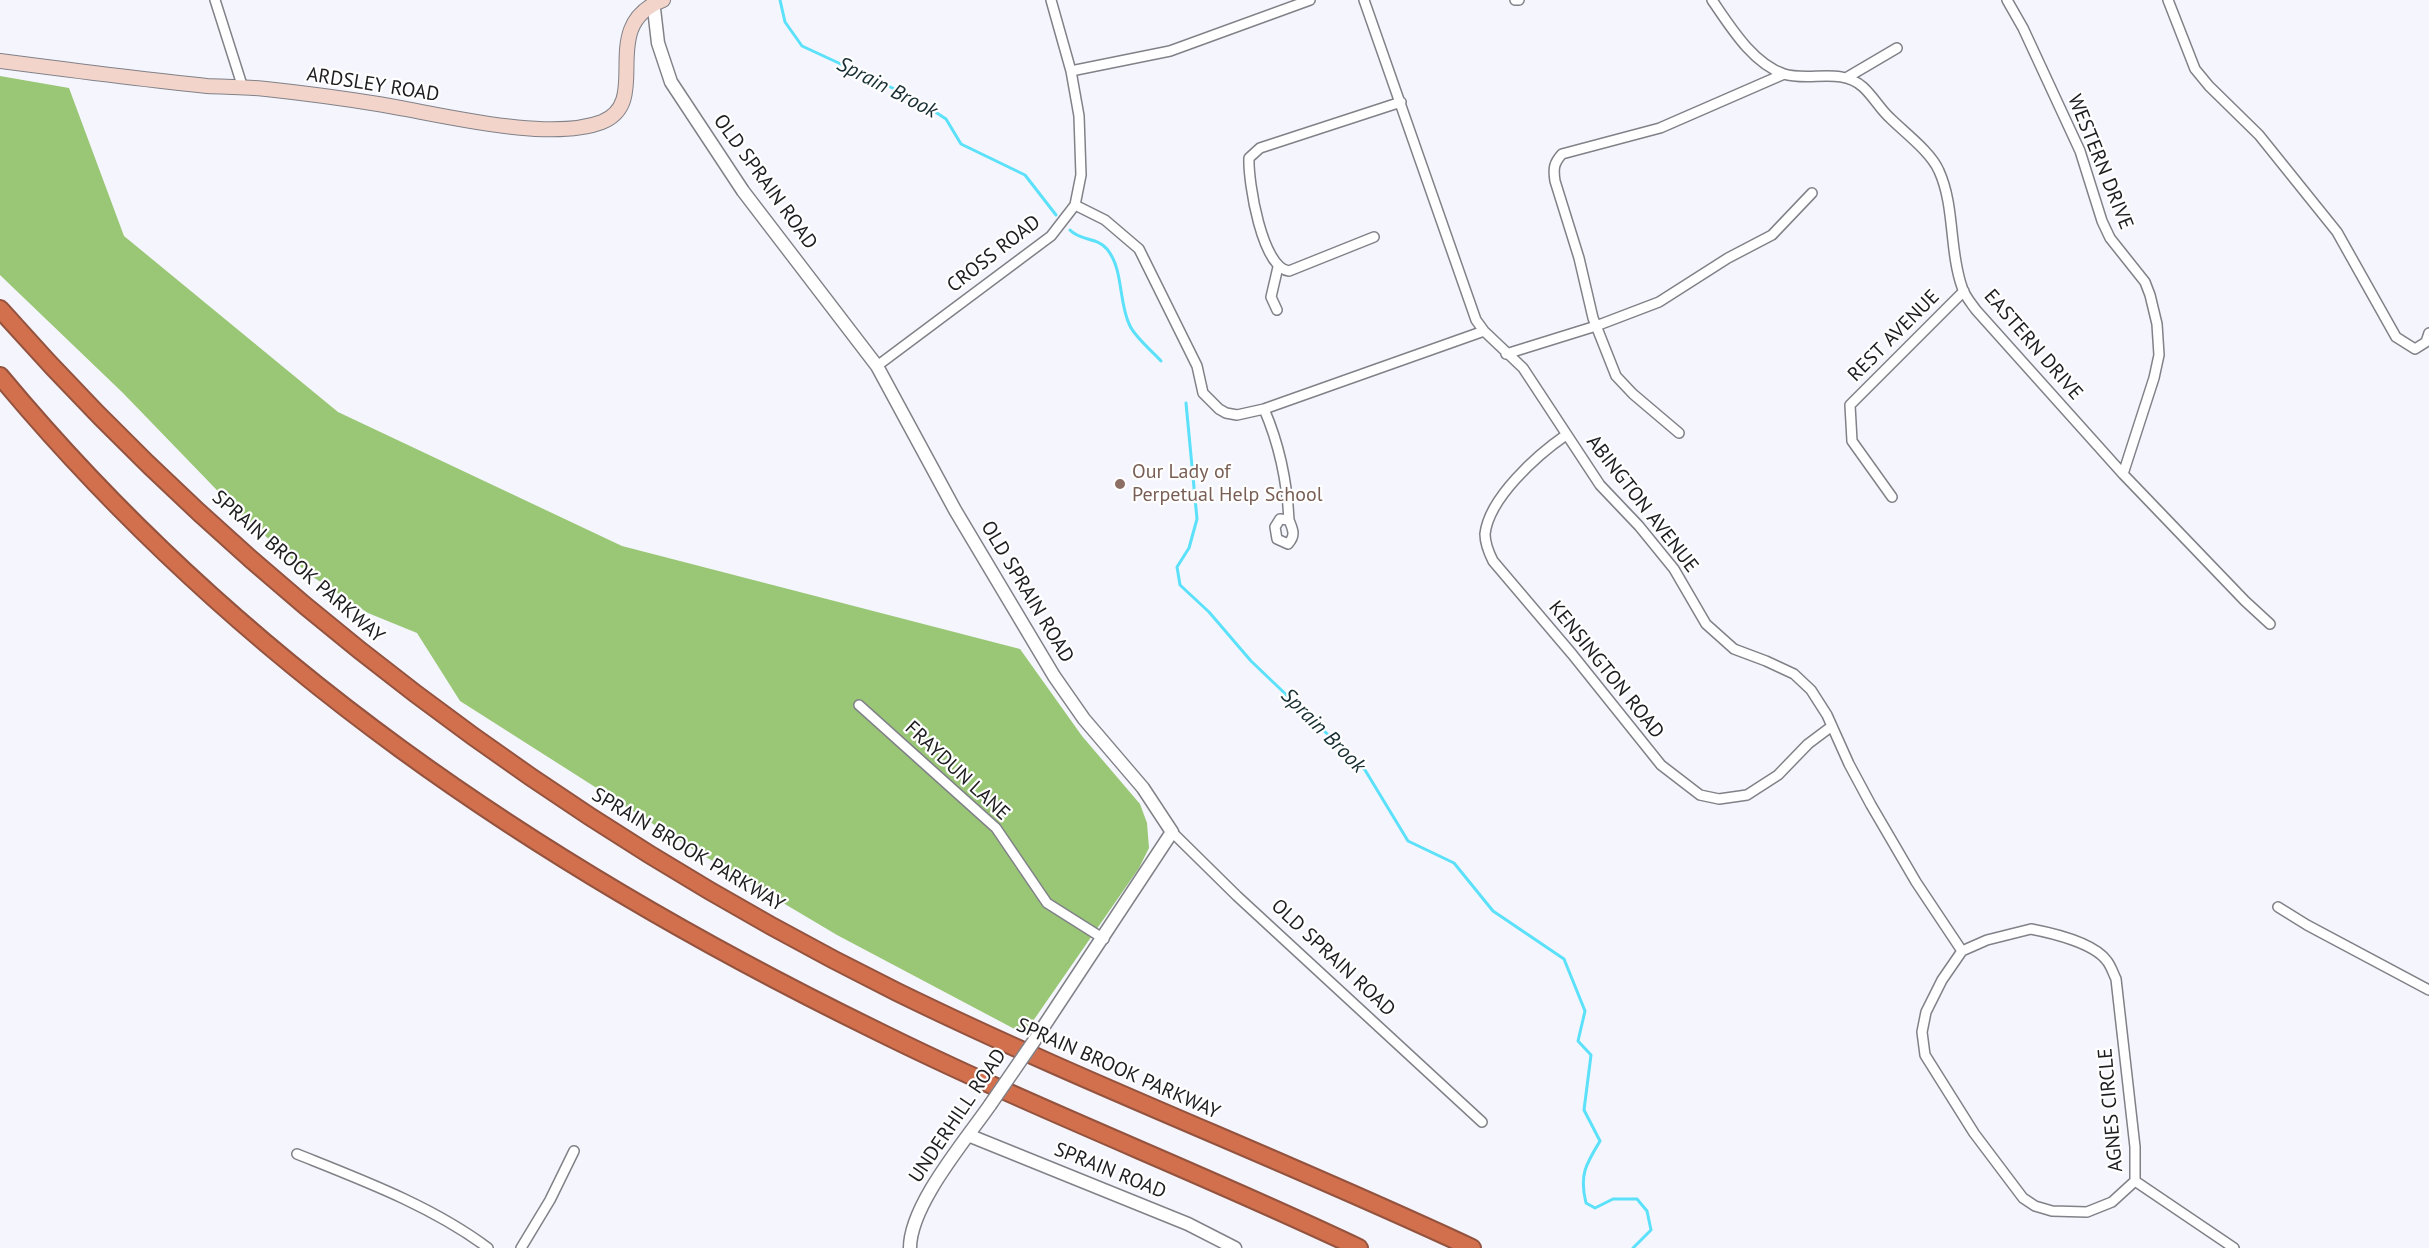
<!DOCTYPE html>
<html>
<head>
<meta charset="utf-8">
<style>
	body { margin:0 }
	canvas { display:block; background:#f5f5fd }
</style>
</head>
<body>
<canvas width="2429" height="1248"></canvas>
<script>
const ctx = document.querySelector('canvas').getContext('2d');
ctx.lineJoin = 'round';
function fill(path, color) { ctx.fillStyle = color; ctx.fill(path, 'evenodd'); }
function stroke(path, color, width, dash) { ctx.strokeStyle = color; ctx.lineWidth = width; ctx.lineCap = dash ? 'butt' : 'round'; ctx.setLineDash(dash || []); ctx.stroke(path); }
function label(font, color, halo, rows, align = 'center') {
  ctx.font = font + ' "PT Sans",sans-serif'; ctx.lineWidth = 4.5; ctx.setLineDash([]); ctx.textBaseline = 'middle'; ctx.strokeStyle = halo; ctx.fillStyle = color; for (const [text, x, y, turn = 0] of rows) {
    ctx.save(); ctx.translate(x, y); ctx.rotate((+turn || 0) * Math.PI / 180); ctx.textAlign = isNaN(turn) ? turn : align; if (halo) ctx.strokeText(text, 0, 0); ctx.fillText(text, 0, 0); ctx.restore();
  }
}
fill(new Path2D(`
	M0,76L69,88L124,236L338,412L622,546L1020,649L1082,736L1140,804L1147,823L1149,848L1139,868L1024,1034L837,935L694,850L460,701L417,633L368,613L310,575L240,514L123,393L0,275Z`), '#99c776');
stroke(new Path2D(`
	M780,0L785,22L802,46L914,98L946,119L961,144L1025,175L1056,215
	M1070,230C1080,241 1097,237 1107,249C1124,270 1118,302 1130,326C1136,338 1152,351 1161,361
	M1186,403L1197,519L1189,548L1177,567L1180,585L1209,612L1251,661L1365,770L1408,841L1454,863L1493,911L1564,959L1585,1011L1578,1041L1591,1055L1584,1110L1600,1141C1586,1164 1579,1175 1586,1203L1595,1208L1613,1199H1637L1647,1211L1651,1230L1633,1248`), '#5be1f9', 3);
const minor = new Path2D(`
	M215,0L243,88
	M1364,0L1476,320L1484,331L1523,368L1600,485L1639,526L1674,569L1706,624L1734,649L1766,661L1794,674L1811,690L1827,715L1849,764L1871,805L1916,882L1962,951
	M1515,0H1519
	M1712,0C1730,26 1752,63 1784,74C1809,82 1841,67 1863,87C1873,96 1880,109 1890,118C1904,132 1931,152 1939,171C1955,206 1949,250 1962,287C1964,295 1971,303 1976,310L2123,474L2245,601L2270,624
	M2007,0L2023,28L2080,151L2102,221L2110,238L2145,282L2150,295L2157,324L2159,355L2154,378L2123,474
	M2168,0L2195,69L2209,86L2259,135L2337,232L2396,337L2415,349L2426,342L2429,333
	M1071,71L1170,51L1310,0
	M1846,78L1897,48
	M1075,205L1105,220L1139,249L1197,366L1203,393L1219,409L1226,413L1237,415L1264,409L1484,331
	M1374,237L1289,271C1262,268 1248,182 1249,158L1260,148L1401,102
	M1277,310L1271,297L1278,267
	M1506,354L1596,326L1659,302L1728,258L1772,235L1812,193
	M877,366L1051,236L1075,205L1081,175L1079,116L1071,71L1051,0
	M1264,409C1280,446 1287,480 1289,520
	M1679,433L1633,394L1616,376L1593,318L1579,258L1555,181C1553,168 1554,163 1562,154L1660,128L1784,74
	M1566,435C1537,455 1489,498 1485,534C1485,544 1489,553 1493,561L1572,654L1661,765L1700,795L1719,799L1747,795L1778,775L1808,744L1832,726
	M1892,497L1852,441L1850,405L1964,291
	M1280,519L1289,520C1293,530 1296,535 1288,544L1277,539L1275,527Z
	M859,705L996,828L1047,903L1104,939
	M1172,832L1237,896L1482,1122
	M2278,907L2307,925L2429,990
	M2031,929C2052,933 2094,943 2107,961C2111,966 2113,973 2116,979L2135,1147V1181L2112,1202L2087,1212L2052,1211L2035,1206L2023,1198L1974,1133L1925,1055L1922,1032L1926,1012L1942,980L1962,951L1987,940Z
	M297,1154C362,1180 432,1206 488,1248
	M2135,1181L2234,1248
	M521,1248L550,1200L574,1151`);
const tertiary = new Path2D(`
	M653,0L658,43L671,82L743,191L877,366L955,510L1054,676L1084,719L1143,788L1172,832L1034,1041
	M968,1135L1188,1224L1235,1248
	M910,1248C910,1205 965,1141 990,1105`);
const secondary = new Path2D(`
	M0,61C69,70 138,79 207,86C226,87 246,87 266,89C303,93 341,98 378,104C436,113 547,143 602,122C654,101 595,26 663,0`);
const motorway = new Path2D(`
	M0,309C249,591 560,825 897,992C1085,1084 1282,1159 1472,1248
	M0,376C239,664 540,866 873,1029C1032,1108 1199,1172 1359,1248`);
stroke(minor, '#818188', 12);
stroke(tertiary, '#818188', 15);
stroke(secondary, '#818188', 16);
stroke(motorway, '#93533e', 20);
stroke(minor, '#fff', 9);
stroke(tertiary, '#fff', 12);
stroke(secondary, '#f2d4ca', 14);
stroke(motorway, '#d2704e', 16);
const tertiaryBridge = new Path2D(`
	M990,1105L1034,1041`);
stroke(tertiaryBridge, '#818188', 15, []);
stroke(tertiaryBridge, '#fff', 12);
for (const [x, y, r, color] of [
	[1120,484,6,"#8d6e63"]
]) { const dot = new Path2D(); dot.arc(x, y, r, 0, 2 * Math.PI); ctx.fillStyle = color; ctx.fill(dot); stroke(dot, '#fff', 2); }
label('20px', '#1d1d20', '#fff', [
	["ARDSLEY ROAD",373,85,9],
	["WESTERN DRIVE",2100,162,68],
	["OLD SPRAIN ROAD",765,182,54],
	["CROSS ROAD",994,254,-38],
	["REST AVENUE",1894,336,-45],
	["EASTERN DRIVE",2033,345,49],
	["ABINGTON AVENUE",1642,504,52],
	["SPRAIN BROOK PARKWAY",298,567,41],
	["OLD SPRAIN ROAD",1027,592,59],
	["KENSINGTON ROAD",1606,670,51],
	["FRAYDUN LANE",957,771,43],
	["SPRAIN BROOK PARKWAY",688,850,31],
	["OLD SPRAIN ROAD",1333,958,43],
	["SPRAIN BROOK PARKWAY",1118,1069,24],
	["AGNES CIRCLE",2111,1110,-95],
	["UNDERHILL ROAD",958,1116,-56],
	["SPRAIN ROAD",1110,1171,22]
]);
label('20px', '#785e54', '#fff', [
	["Our Lady of",1132,472],
	["Perpetual Help School",1132,495]
], 'left');
label('italic 21px', '#172e33', '#fff', [
	["Sprain Brook",887,88,27],
	["Sprain Brook",1323,731,45]
]);
</script>
</body>
</html>
